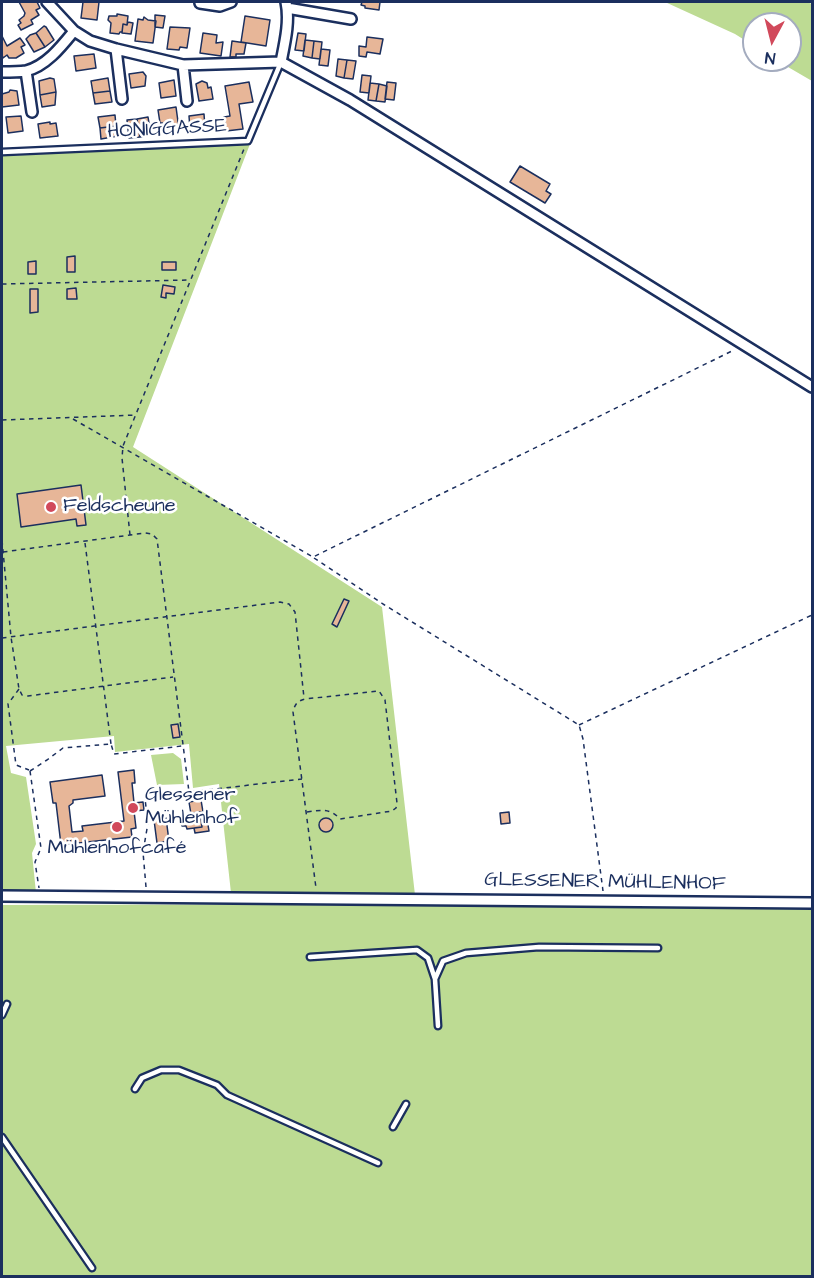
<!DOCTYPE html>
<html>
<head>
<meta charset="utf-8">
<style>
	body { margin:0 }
	#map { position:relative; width:814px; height:1278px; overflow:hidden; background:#fff; font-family:"Architects Daughter",sans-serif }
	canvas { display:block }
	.frame { position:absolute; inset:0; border:3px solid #1b2f5e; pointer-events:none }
	.north { position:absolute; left:742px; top:12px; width:60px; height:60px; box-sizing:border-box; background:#fff; border:2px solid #a4acbf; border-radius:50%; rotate:187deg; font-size:16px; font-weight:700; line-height:24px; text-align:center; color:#1b2f5e }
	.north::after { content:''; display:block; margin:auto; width:21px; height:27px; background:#d1495b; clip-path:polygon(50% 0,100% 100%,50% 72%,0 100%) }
</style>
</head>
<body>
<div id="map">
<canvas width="814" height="1278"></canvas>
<div class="frame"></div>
<div class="north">N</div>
</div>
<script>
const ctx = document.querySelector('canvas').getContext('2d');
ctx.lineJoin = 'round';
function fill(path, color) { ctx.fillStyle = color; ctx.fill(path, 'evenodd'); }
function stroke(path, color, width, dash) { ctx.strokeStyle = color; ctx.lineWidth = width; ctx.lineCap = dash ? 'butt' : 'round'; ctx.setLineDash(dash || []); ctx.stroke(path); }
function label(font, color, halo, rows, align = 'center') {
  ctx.font = font + ' "Architects Daughter",sans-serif'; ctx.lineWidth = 5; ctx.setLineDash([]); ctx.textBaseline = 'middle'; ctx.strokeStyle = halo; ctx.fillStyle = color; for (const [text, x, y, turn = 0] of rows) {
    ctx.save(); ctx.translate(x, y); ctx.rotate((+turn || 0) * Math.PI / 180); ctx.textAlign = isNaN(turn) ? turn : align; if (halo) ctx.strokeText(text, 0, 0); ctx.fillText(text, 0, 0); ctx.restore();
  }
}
fill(new Path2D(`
	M665,2H807L812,4V81L776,60H790V24H754V46L735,34Z
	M250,144L133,447L382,607L415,895L231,893L219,784L193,788L189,744L115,752L114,736L6,746L11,773L26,777L36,844L32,853L36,893L2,892V156Z
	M173,753L181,759L184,784L157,785L151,755Z
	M415,904L812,907V1276H2V905Z`), '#bddb93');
const building = new Path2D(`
	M19,2H37L40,8L36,10L39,15L31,20L33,24L21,30L18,25L21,23L19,20L24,16L25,13Z
	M83,2H99L97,20L81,18Z
	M362,2H380L379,10L365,8V6L361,5Z
	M117,14L128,16L127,25L123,24L122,32H120L119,34L110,33L111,23L108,20L109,16H117Z
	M155,15L165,16L163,28L155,27Z
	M245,16L270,20L266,46L241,42Z
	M144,17L148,20L156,21L153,43L135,41L138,19L143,20Z
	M128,22L133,23L131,34L122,33L123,24L127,25Z
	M44,26L46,27L54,40L45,47L36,33Z
	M170,27L190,28L187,48L180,47L179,50L167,49Z
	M36,33L45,47L34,52L26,39L30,35Z
	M203,33L217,35L216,43L223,42L221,56L200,53Z
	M298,33L306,34L304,51L295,50Z
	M2,36L7,46L20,38L25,45L21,47L24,53L16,58H9L7,55L3,58L2,55Z
	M367,37L383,39L380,54L367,52L366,57L359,56V46L366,47Z
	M305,40L314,41L312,58L303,56Z
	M232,41L246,43L244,54H236V57H230Z
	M314,41L322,42L320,59L312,58Z
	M321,49L330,50L328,66L319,65Z
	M94,54L96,68L76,71L74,56Z
	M338,59L347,60L344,78L336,76Z
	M347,60L356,61L353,79L344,78Z
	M143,72L146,76L145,86L131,88L129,74Z
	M362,75L371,76L369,93L360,92Z
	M50,78L54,79L56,92L40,95L39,81Z
	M108,78L110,91L93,93L91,81Z
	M174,80L176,96L161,98L159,83Z
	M202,81L207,83L208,88L211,87L213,99L199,101L196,84Z
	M249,82L253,102L239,104L243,129L226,131L224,117L230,116L225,86Z
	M387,82L396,83L394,100L385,99Z
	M370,83L379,84L376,101L368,100Z
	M379,84L387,86L385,102L376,101Z
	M10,90L17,91L19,105L2,107V94L9,92Z
	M110,91L112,102L95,104L93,93Z
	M56,92L55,105L42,107L40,95Z
	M176,107L179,129L164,131L163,123H160L158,110Z
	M204,114L205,127L190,129L189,116Z
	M115,115L116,126L100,128L98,117Z
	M21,116L23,131L8,133L6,117Z
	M148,117L151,135L140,137L137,119Z
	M137,119L140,137L129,138L127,120Z
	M50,122V124L56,123L58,136L40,138L38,124Z
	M116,126L118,136L101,139L100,128Z
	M520,166L550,184L546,191L551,194L545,203L510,182Z
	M75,256V272H67V257Z
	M36,261V274H28V262Z
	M162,262H176V270H162Z
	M163,285L175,287L174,294L166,293V298L161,297Z
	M76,288L77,299H67V289Z
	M30,289H38V312L30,313Z
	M81,485L86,525L77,526L76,519L21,527L17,494Z
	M344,599L349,601L337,627L332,624Z
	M178,724L180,737L173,738L171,725Z
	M134,770L135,783H132L134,803L143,802L144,810L134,811L136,828L131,829L132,837L61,845L56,803H53L50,782L102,775L105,796L73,800V803L69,806L72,832L83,831L82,826L124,821L118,772Z
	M201,800L203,812L191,814L189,802Z
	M200,812L202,827L187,829L186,826H182L181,818H185V814Z
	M509,812L510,823L501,824L500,813Z
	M319 825a7 7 0 1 1 14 0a7 7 0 1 1-14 0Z
	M166,818L169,841L157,843L154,820Z
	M207,819L209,831L195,833L194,828L202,827L201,820Z`);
fill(building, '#e7b698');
stroke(building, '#1b2f5e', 1.5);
const service = new Path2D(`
	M2,152L248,141L281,62
	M310,957L417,950L428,958L435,979
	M2,1015L7,1004
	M438,1026L435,979L443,961L466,953L539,947L658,948
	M135,1089L142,1078L161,1070H179L217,1085L227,1095L378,1163
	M393,1127L406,1104
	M2,1137L92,1268`);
const minor = new Path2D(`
	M47,2L74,31L90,41L116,49L183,65L281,62L350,100L812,387
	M200,3L220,6L231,2
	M287,8L351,19
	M116,49L122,99
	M281,62C285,42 290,21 286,2
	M183,65L187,101
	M26,71L32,112
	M2,72C9,72 18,72 26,71C46,66 61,47 74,31
	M2,896L812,903`);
stroke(service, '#1b2f5e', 9);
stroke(minor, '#1b2f5e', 14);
stroke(new Path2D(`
	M2,284L190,280
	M73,419L313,557L734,350
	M2,420L136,415
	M130,535L122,458L123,446L244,149
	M2,540L11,637L19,689L22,695L28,696L173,677
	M85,543L111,744
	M3,552L145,533L152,534L157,539L189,792
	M314,558L383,604L579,725L583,739L603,891
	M2,638L280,602L289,604L295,612L304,698
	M19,689L8,704L16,765L29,770
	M579,725L812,615
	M30,771L47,760L63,748L111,744L114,754L182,746
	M30,771L41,848L35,862L39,888
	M307,812C321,810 330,808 340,819L392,811L396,808L397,803L385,700L379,691L305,699C297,701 295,704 293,712L316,888
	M146,887L143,852L148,823L145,799L189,792L302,779`), '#1b2f5e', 1.5, [4.5, 4.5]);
stroke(service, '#fff', 4.5);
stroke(minor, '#fff', 9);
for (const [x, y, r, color] of [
	[51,507,6,"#d1495b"],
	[133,808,6,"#d1495b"],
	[117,827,6,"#d1495b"]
]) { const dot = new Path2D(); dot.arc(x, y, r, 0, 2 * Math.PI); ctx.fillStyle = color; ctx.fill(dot); stroke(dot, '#fff', 2); }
label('20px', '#1b2f5e', '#fff', [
	["HONIGGASSE",167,130,-3],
	["GLESSENER MÜHLENHOF",605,883,1]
]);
label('20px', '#1b2f5e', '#fff', [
	["Feldscheune",63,507],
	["Glessener",145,796],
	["Mühlenhof",145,819],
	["Mühlenhofcafé",117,849,"center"]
], 'left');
</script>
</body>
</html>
